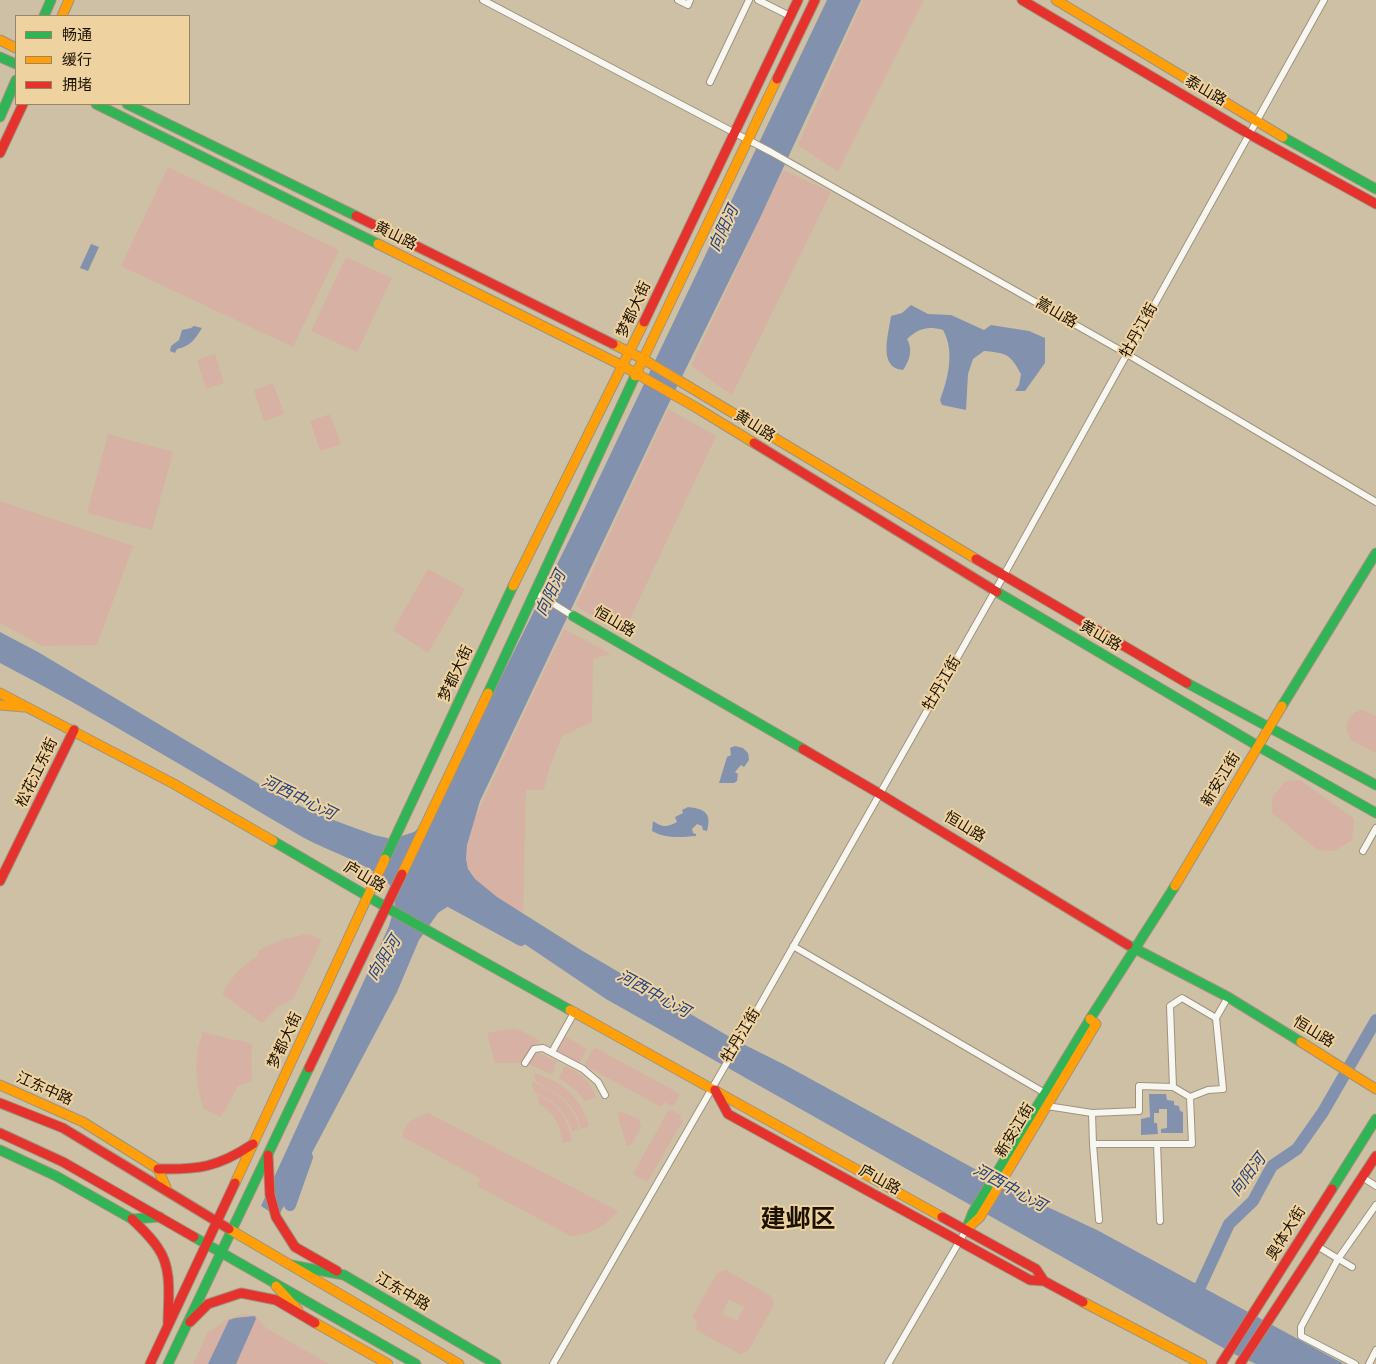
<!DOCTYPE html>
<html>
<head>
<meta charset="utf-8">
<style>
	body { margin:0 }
	#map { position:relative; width:1376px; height:1364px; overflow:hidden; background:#cec0a4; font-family:"Source Sans 3","Noto Sans SC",sans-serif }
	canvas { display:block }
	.legend { position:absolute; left:15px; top:15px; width:175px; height:90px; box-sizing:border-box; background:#eed2a0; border:1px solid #9a8561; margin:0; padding:6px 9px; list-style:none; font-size:15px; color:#1c1202 }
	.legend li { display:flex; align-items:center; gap:10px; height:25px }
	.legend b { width:25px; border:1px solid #9a8561 }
</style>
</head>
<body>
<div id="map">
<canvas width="1376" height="1364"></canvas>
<ul class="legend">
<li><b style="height:6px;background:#30b455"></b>畅通</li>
<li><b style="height:6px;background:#ff9f0a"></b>缓行</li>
<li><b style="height:6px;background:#e5322d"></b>拥堵</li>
</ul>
</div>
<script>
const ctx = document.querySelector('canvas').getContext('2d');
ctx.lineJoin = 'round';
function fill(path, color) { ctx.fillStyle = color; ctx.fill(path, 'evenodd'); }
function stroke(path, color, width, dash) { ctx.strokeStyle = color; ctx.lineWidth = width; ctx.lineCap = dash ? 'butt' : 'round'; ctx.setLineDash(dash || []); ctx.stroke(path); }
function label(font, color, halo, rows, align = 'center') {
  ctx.font = font + ' "Source Sans 3","Noto Sans SC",sans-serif'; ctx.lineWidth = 4; ctx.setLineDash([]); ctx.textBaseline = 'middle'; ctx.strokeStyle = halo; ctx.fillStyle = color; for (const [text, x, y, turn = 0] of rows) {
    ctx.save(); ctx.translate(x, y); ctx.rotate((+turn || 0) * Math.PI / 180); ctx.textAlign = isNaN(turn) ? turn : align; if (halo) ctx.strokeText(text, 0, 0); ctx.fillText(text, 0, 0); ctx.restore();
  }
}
fill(new Path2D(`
	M863,0H924L838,172L798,145Z
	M168,167L339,250L293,347L121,266Z
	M783,170L831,192L732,395L691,366Z
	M346,257L392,278L357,352L311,331Z
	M215,354L224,383L206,389L197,360Z
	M273,383L284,414L264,421L254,390Z
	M668,409L716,436L623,634L576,606Z
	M330,414L341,444L320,451L310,421Z
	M108,434L173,452L152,530L87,513Z
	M0,501L133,546L97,645L42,646L0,623Z
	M428,569L465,589L428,653L393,630Z
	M564,629L611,654L593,659L592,722L562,736L549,769L544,790H526L523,912L460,886L453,864Z
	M1363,710L1376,716V753L1351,740L1346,729L1348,720L1355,712Z
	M1300,780L1354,819L1352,840L1335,851L1318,850L1272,813V797L1286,781Z
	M308,934L322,940L293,999L278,1007L262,1023L223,995V991C233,976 242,965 258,956L259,950L284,939Z
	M512,1029L522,1031L539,1040L523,1063H495L487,1033L501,1030Z
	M203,1032L252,1044L251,1056L252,1081L238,1086L221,1117L203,1108C196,1082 193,1058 203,1032Z
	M565,1036L587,1049L579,1064L557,1052Z
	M594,1047L680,1094L673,1107L664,1102L661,1107L584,1065Z
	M537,1053L557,1061L553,1067L555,1069L552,1074L528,1064Z
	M565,1066C580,1072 592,1082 596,1098L585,1101L577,1091L559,1078Z
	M534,1073C563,1082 580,1096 589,1126L581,1129C576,1104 558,1093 536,1082Z
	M532,1082C554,1090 575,1105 579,1129L572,1132C567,1112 553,1099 534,1092Z
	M538,1095C559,1103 568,1120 572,1141L563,1143C560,1126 555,1113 539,1104Z
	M669,1109L681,1115L680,1118L683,1121L647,1182L633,1174Z
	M622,1112L639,1119L641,1127L631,1145L627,1146L617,1113Z
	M428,1113L618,1211C605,1226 591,1235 571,1236L477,1186L481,1179L403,1137V1131L410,1121Z
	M726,1270L771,1296L774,1305L748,1351L740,1354L696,1330L697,1325L693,1316L717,1273ZM729,1299L744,1307L737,1321L722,1314Z
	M246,1314L256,1316L266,1328L329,1364H193L208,1332C215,1329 219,1324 226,1320C232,1317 239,1315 246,1314Z`), '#d7b1a3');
fill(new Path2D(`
	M827,0H861L760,218L669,403L480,801L467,845L466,859L468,869L475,879L497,897L581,950L735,1040L787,1066L1024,1196L1097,1230L1344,1364H1256L1234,1354L606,999L477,912L462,906L447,907L438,913L419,940L397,992L278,1217L261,1206L389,926C394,909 401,895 386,881C366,862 324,850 299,835C200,777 102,716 0,663V632L38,652L279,796L317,814L374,835L392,839L414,832L433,815L581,516Z
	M91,244L99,247L88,271L80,268Z
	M911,305L928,314L951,315L984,330L991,325L1029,331L1045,338V363L1025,391H1015L1019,385L1021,374C1010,354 1007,353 984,351L973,359L968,374L966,410L942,405L940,400C948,379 955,351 943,330C927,326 920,328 907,339C913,349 910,360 903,370C877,368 889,333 891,316L902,313Z
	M194,326L202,328C195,339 191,346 177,349L175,353L170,351L171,346L179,340L182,330L191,328Z
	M735,746L743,748L748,753L749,760L744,767L741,765L735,772L738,774L737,781L734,783H719L727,757L731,755L730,748Z
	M688,807C705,809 712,813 707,831L703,830L702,826L697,824L692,829L693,833L696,834V836C680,837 666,839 652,831L653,821C663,828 667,827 677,822L675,817L683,813L682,810Z
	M1149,1094H1166L1167,1100L1174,1101V1105L1179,1106L1180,1111L1183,1112V1133H1161V1129L1167,1128V1109H1159V1113H1154V1123H1157L1158,1134L1141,1135V1119L1150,1117Z
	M255,1316L256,1319L236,1364H208L229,1320L235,1318Z`), '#8292ae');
stroke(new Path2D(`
	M444,898L521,940
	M290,1205L307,1157
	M1193,1302L1229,1224L1253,1201L1272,1166L1297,1149L1323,1112L1376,1020`), '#8292ae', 12);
const street = new Path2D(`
	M483,0L771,152L1127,354L1376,502
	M678,0L688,5L690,0
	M758,0L790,16
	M710,82L749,0
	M536,593L573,616
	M1363,851L1376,828
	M793,946L1045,1093
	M552,1052L575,1011
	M525,1063L534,1049L543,1048L583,1069L598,1082L605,1095
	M1173,1087L1190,1097
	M1047,1106L1092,1113L1093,1144H1192L1190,1097L1208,1090L1223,1089L1216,1018L1228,997
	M1092,1113L1139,1111V1086L1173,1087L1170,1006L1182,998L1216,1018
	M1093,1144L1099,1220
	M1157,1144L1160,1221
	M1362,1177L1376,1186
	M1317,1246L1352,1267
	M553,1364L748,1026L995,591L1324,0
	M888,1364L966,1230
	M1355,1364L1301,1336V1327L1338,1259L1376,1205
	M1369,1364L1376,1350`);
const fast = new Path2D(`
	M44,16L51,0
	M0,57L16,64
	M96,104L378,244
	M127,104L356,216
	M0,117L16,80
	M1283,137L1376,189
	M997,592L1258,746L1376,813
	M573,616L803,749
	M1187,683L1376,785
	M488,693L635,376
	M1282,706L1376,553
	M273,841L398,914L570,1010
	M385,859L513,586
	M1128,945L1228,997L1301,1042
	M0,1150L56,1176L132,1219L160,1217
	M1332,1189L1376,1119
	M966,1230L973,1212L1090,1019L1175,886
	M194,1237L416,1364
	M291,1265L344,1275L496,1364
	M168,1364L309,1068`);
const slow = new Path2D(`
	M1056,0L1283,137
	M62,16L69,0
	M0,40L16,48
	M378,244L623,366L697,408L754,443
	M613,344L643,359L976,559
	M635,376L777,79
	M513,586L644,322
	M0,693L174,784L273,841
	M0,705L24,707
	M402,874L488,693
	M1175,886L1282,706
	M570,1010L942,1217
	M1301,1042L1376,1089
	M0,1085L83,1122L158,1169L168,1192
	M235,1183L385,859
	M968,1228L980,1217L1096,1024L1090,1019
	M229,1229L459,1364
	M276,1286L298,1310
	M1083,1302L1202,1364
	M312,1321L388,1364`);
const jam = new Path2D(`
	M1022,0L1249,134L1376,204
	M777,79L815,0
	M0,153L23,104
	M356,216L613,344
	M644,322L798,0
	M754,443L997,592
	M976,559L1187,683
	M803,749L880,794L1128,945
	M0,881L74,730
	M309,1068L402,874
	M715,1090L728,1114L1030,1280L1044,1281L1083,1302
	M0,1103L63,1128L229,1229
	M0,1133L63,1162L194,1237
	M268,1155L270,1195L276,1217L295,1247L337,1271
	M158,1169C199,1170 218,1167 253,1144
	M942,1217L1036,1269L1044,1281
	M132,1219C141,1228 151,1237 158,1248C173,1269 168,1299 168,1324
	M190,1322L208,1304L241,1293L276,1300L315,1323
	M150,1364L235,1183
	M1221,1364L1332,1189
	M1240,1364L1376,1156`);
stroke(street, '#9e937e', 8);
stroke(fast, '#9e937e', 11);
stroke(slow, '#9e937e', 11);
stroke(jam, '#9e937e', 11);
stroke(street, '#f8f6f1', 6);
stroke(fast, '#30b455', 9);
stroke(slow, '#ff9f0a', 9);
stroke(jam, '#e5322d', 9);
label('15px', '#1c1202', '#eed2a0', [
	["泰山路",1205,92,30],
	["黄山路",395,237,26],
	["梦都大街",635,310,-65],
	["嵩山路",1056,314,30],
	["牡丹江街",1140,331,-61],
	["黄山路",754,427,32],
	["恒山路",614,623,30],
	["黄山路",1100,637,30],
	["梦都大街",457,674,-65],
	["牡丹江街",943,684,-60],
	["松花江东街",38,773,-64],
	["新安江街",1222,780,-59],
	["恒山路",964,828,31],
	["庐山路",364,878,30],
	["恒山路",1313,1033,31],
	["牡丹江街",742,1036,-59],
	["梦都大街",286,1041,-65],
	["江东中路",44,1090,24],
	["新安江街",1016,1131,-59],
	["庐山路",879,1181,29],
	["奥体大街",1287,1234,-58],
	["江东中路",402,1293,30]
]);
label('italic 16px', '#204284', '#eed2a0', [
	["向阳河",725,229,-65],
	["向阳河",552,594,-64],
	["河西中心河",298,799,26],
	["向阳河",385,959,-58],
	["河西中心河",653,995,29],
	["向阳河",1249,1176,-53],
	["河西中心河",1009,1189,29]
]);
label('bold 25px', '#1c1202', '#eed2a0', [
	["建邺区",798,1222]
]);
</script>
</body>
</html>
